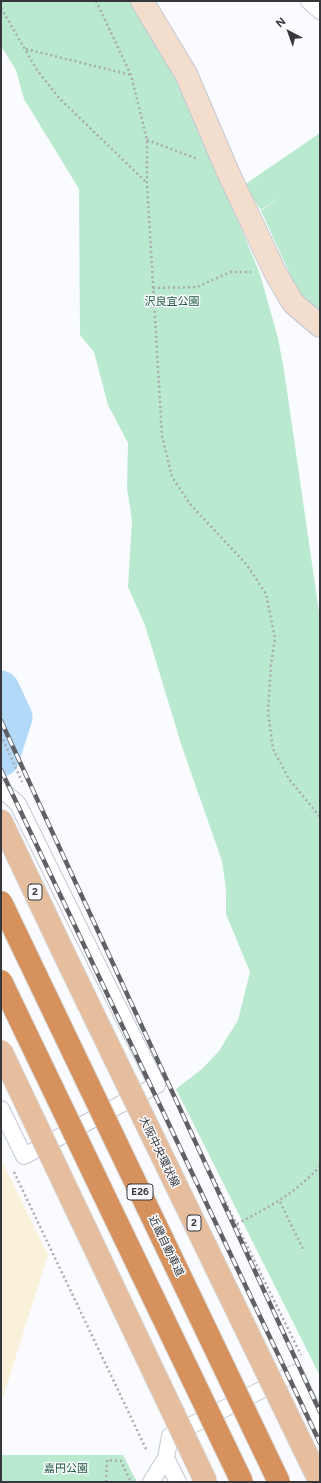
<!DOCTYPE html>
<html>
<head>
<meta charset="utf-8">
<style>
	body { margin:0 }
	#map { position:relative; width:321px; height:1483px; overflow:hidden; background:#fafbfe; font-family:Figtree,sans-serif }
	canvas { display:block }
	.frame { position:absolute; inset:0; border:2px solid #35373b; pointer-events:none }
	.north { position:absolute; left:269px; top:12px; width:40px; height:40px; -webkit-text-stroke:3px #fafbfe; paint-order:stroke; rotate:319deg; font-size:11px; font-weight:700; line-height:16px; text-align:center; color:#35373b }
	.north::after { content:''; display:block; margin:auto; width:14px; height:18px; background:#35373b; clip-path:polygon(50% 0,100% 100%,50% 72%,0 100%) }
</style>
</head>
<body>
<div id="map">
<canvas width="321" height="1483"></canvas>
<div class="frame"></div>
<div class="north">N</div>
</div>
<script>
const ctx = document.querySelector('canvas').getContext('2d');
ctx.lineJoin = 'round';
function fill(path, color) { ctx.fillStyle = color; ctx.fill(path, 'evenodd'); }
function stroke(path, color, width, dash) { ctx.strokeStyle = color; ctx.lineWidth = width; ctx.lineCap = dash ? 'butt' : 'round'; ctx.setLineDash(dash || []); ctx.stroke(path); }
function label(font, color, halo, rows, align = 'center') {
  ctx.font = font + ' Figtree,"Noto Sans JP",sans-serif'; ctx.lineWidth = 3; ctx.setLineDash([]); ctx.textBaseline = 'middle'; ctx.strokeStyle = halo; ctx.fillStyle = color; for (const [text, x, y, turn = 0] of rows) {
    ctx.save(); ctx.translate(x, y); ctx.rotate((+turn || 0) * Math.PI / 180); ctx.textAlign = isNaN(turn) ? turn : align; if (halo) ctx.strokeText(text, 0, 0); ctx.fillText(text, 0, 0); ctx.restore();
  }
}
fill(new Path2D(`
	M1,1159L48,1255L1,1404Z`), '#faf1db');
fill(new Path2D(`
	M1,1H133L179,77L260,274L278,338L284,370L320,619V1376L176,1089L202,1069L219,1051L238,1020L250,972L226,914V889L222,861L182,747L145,625L128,587L132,521L127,488L128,443L108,405L94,352L80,335L79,189L24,99L16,70L1,46Z
	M320,133V319L300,296L261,211L283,195L261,210L244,185Z
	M1,1455H123L137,1482H1Z`), '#b9e9ce');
stroke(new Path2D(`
	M1,689L14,717L1,758`), '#b3d9f8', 37);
const street = new Path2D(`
	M309,1L320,11
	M1,789L18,804L157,1085L24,1156L1,1109
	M151,1482L166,1458
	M178,1482L166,1458L170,1436L295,1373L320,1425`);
const secondary = new Path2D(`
	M142,1L186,74L227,170L275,272L293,303L320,326`);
const primary = new Path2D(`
	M1,821L69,964`);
stroke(street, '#c3c8d3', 18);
stroke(secondary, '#c3c8d3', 24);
stroke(primary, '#d7d7d8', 24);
stroke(new Path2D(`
	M96,1L131,75L147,140V183L162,436L172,477L190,504L247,565L266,594L275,638L271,665L268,712L273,749L289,779L320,817
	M1,8L37,70L59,98L147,183
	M26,49L131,75
	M147,140L198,159
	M153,288L197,287L230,272H251
	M1,735L22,782
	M172,1094L301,1355
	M14,1172L147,1451
	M280,1202L303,1249
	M237,1224C270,1206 295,1194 320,1166
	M106,1482L107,1460L121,1461L131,1482`), '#aaabaf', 2.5, [2, 3]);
stroke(street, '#fff', 16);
stroke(secondary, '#f3dece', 22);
stroke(primary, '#e6bd9d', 22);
const rail = new Path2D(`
	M1,721L320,1412
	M1,770L320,1443`);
stroke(rail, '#5f6165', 4.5);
stroke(rail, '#fafbfe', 3, [9]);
const primaryBridge = new Path2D(`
	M69,964L320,1482
	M1,1051L206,1482`);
const highwayBridge = new Path2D(`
	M1,902L279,1482
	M1,981L242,1482`);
stroke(primaryBridge, '#d7d7d8', 24, []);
stroke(highwayBridge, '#d7d7d8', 24, []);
stroke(primaryBridge, '#e6bd9d', 22);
stroke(highwayBridge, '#d6915c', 22);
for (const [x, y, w] of [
	[35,892,14],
	[140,1192,26],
	[194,1223,14]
]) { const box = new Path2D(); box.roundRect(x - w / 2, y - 8, w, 16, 3); ctx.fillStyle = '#fafbfe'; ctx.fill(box); stroke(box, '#35373b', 1); }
label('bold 10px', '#35373b', null, [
	["2",35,892],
	["E26",140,1192],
	["2",194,1223]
]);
label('11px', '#1c583d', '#fafbfe', [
	["沢良宜公園",172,302],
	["嘉円公園",66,1469]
]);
label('11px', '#35373b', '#fafbfe', [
	["大阪中央環状線",159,1152,64],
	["近畿自動車道",166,1246,64]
]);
</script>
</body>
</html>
